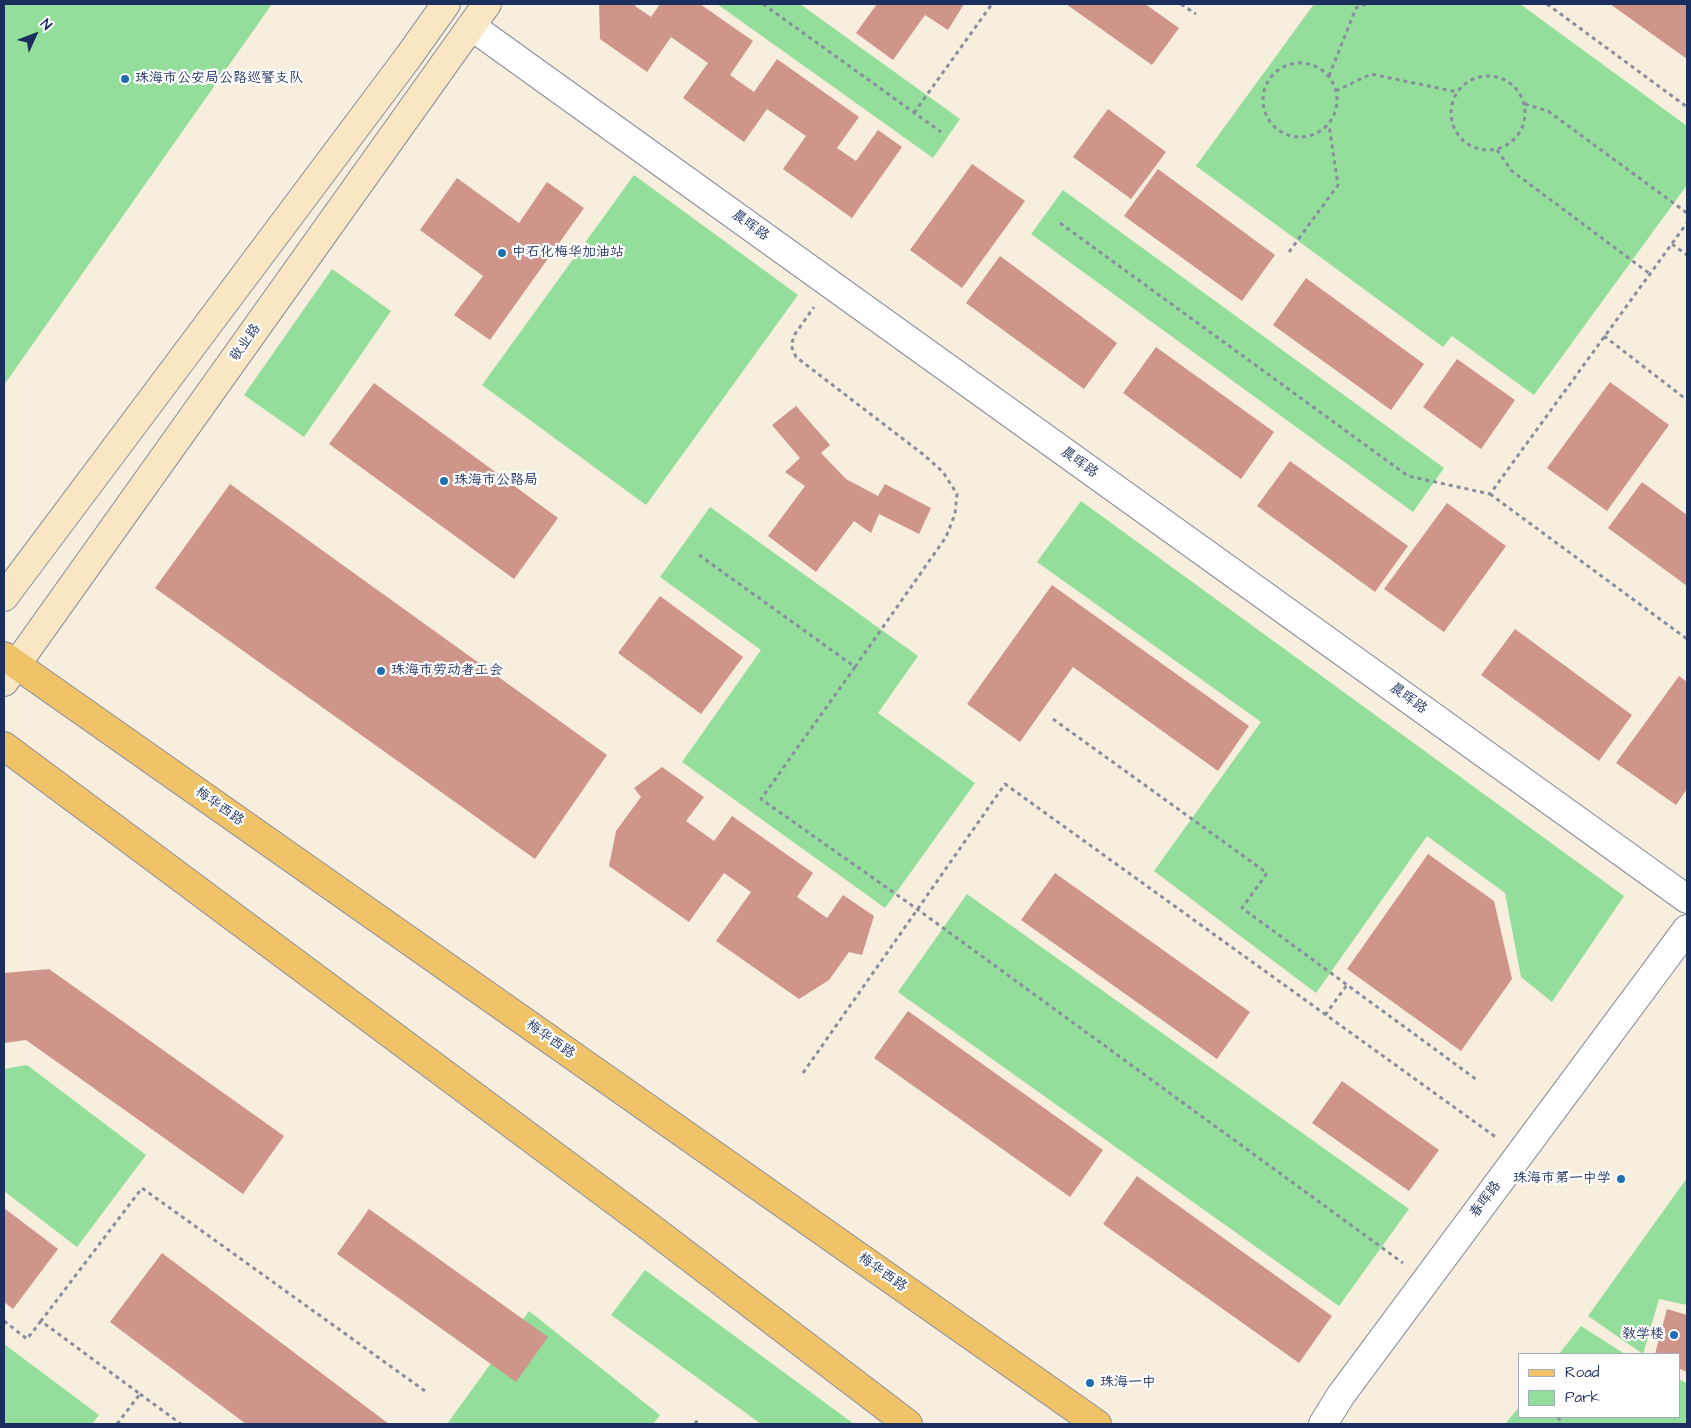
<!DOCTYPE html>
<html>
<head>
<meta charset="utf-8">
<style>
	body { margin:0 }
	#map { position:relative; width:1691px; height:1428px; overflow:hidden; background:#f7eedd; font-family:"Architects Daughter",sans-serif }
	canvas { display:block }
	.frame { position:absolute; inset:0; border:5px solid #1b2f5e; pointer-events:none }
	.legend { position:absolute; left:1518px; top:1353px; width:162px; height:65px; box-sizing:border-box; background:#fff; border:1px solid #a4acbf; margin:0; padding:6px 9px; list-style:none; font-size:15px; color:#1b2f5e }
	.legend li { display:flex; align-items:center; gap:10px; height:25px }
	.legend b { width:25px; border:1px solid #a4acbf }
	.north { position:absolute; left:10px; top:10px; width:50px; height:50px; -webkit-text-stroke:4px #fff; paint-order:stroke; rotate:47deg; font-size:14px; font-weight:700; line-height:20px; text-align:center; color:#1b2f5e }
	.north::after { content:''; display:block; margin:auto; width:18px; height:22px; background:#1b2f5e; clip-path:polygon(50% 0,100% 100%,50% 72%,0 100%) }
</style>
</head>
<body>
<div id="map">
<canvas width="1691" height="1428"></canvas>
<div class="frame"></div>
<ul class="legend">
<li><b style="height:6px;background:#f1c369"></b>Road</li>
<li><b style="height:14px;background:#93de9a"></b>Park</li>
</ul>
<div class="north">N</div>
</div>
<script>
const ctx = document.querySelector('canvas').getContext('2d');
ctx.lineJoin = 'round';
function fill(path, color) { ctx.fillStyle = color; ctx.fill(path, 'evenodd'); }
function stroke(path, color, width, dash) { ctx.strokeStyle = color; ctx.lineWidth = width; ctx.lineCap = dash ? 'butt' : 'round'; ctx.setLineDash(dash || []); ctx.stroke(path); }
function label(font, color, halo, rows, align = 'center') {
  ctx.font = font + ' "Architects Daughter","LXGW WenKai TC",sans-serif'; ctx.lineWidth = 4.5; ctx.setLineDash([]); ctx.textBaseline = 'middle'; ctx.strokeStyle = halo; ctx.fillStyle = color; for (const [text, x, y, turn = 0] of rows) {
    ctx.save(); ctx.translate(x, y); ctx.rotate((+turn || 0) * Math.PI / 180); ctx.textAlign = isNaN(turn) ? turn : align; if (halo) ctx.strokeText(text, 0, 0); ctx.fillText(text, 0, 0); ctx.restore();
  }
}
fill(new Path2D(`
	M4,4H272L4,385Z
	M717,4H800L960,119L933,158Z
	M1314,4H1520L1687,126V185L1534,395L1452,336L1443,347L1196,166Z
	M634,175L798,295L646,505L482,385Z
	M1063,190L1444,468L1413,512L1031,234Z
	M332,269L391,311L304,437L244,395Z
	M1081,501L1624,896L1552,1002L1521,977L1505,893L1427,836L1316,993L1154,871L1261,722L1037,562Z
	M710,507L918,656L878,713L975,783L885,908L682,762L761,650L660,577Z
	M967,894L1409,1209L1339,1306L898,992Z
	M27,1065L146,1155L77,1247L4,1191V1069Z
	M1687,1178V1305L1659,1299L1643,1354L1588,1316Z
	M645,1270L854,1424H761L611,1315Z
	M529,1311L660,1415L653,1424H447Z
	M1581,1326L1625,1354H1559Z
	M4,1344L99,1415L92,1424H4Z
	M1680,1380L1687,1383V1424H1505L1520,1406V1417H1680Z`), '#93de9a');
fill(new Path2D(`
	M599,4H637L635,6L651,17L660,4H700L753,41L730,75L754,92L777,59L859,117L837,148L856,161L878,130L902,147L852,218L783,169L806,136L767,109L744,142L683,98L708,63L671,37L647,72L600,39Z
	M877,4H964L948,30L925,15L893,60L856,33Z
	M1066,4H1145L1179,28L1152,65Z
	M1610,4H1687V59Z
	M1108,109L1166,152L1131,199L1073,157Z
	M972,164L1025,201L962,288L910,250Z
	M1158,169L1275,255L1242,301L1124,216Z
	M457,178L519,223L547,182L584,208L490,340L454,315L483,276L420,230Z
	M1000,256L1117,343L1084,389L966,303Z
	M1306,278L1424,364L1391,410L1273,325Z
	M1156,347L1274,432L1241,479L1123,393Z
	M1457,359L1515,400L1481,449L1423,407Z
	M1610,382L1669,425L1607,511L1547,468Z
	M374,383L558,518L514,579L329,444Z
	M796,406L830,445L821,453L846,479L878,496L885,484L931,508L919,534L879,514L871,533L854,521L816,572L768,536L805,486L785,472L800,458L772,425Z
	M1290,461L1408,546L1375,592L1257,506Z
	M1642,482L1687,515V586L1608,528Z
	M230,484L607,755L535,859L155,588Z
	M1447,503L1506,546L1444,632L1384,589Z
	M1052,585L1249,726L1218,771L1073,667L1020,742L967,704Z
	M660,596L743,657L701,714L618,653Z
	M1515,629L1632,715L1599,761L1481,675Z
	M1679,676L1687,682V789L1676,805L1616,763Z
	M662,767L704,797L686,821L714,841L732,816L813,873L797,897L827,918L843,895L874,916L862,955L849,952L829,980L799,999L716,941L751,892L724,873L689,922L609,866L616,831L641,797L634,788Z
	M1428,854L1494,901L1512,979L1461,1051L1347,969Z
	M1055,873L1250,1012L1217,1059L1021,920Z
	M49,969L284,1136L243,1194L26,1040L4,1043V973Z
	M908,1011L1103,1150L1070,1197L874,1058Z
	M1342,1081L1439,1150L1409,1191L1312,1123Z
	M1137,1176L1332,1316L1299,1363L1103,1224Z
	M4,1208L58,1249L13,1309L4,1302Z
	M369,1209L548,1337L516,1382L337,1254Z
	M162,1253L389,1424H246L110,1322Z
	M1667,1309L1687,1315V1372L1680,1369V1354H1655Z`), '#cf958a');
const minor = new Path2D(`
	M471,26L1687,899
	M1323,1424L1341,1395L1687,929`);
const secondary = new Path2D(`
	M4,597L409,56L446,4
	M4,682L487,4`);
const primary = new Path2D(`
	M4,656L1097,1424
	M4,746L642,1221L908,1424`);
stroke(minor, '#898e9e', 30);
stroke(secondary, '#898e9e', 30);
stroke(primary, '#898e9e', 30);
stroke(new Path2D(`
	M763,4L941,132
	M1181,4L1196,14
	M1547,4L1687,107
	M1263 100a37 37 0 1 1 74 0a37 37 0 1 1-74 0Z
	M1451 113a37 37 0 1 1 74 0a37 37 0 1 1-74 0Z
	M1329,76L1356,8L1366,4
	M1336,91L1371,74L1457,92
	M1525,104L1548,111L1687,213
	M914,113L992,4
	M1497,150L1512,171L1650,274
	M1060,223L1408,476L1490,494L1687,223
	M1672,244L1687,255
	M1289,252L1338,185L1329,125
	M1604,336L1687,400
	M1490,494L1687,639
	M699,555L855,667L946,537L955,514L957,494L943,472L924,455L796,357L791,345L795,334L814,307
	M855,667L761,799L917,909L1403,1263
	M1053,719L1267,873L1242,908L1477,1080
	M1325,1015L1347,985
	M803,1073L1005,784L1497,1138
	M4,1321L27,1339L41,1321
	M140,1394L181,1424
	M1558,1417L1562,1424
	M117,1424L140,1394L41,1321L142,1188L425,1391
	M695,1424L698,1419`), '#898e9e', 3, [4, 4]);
stroke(minor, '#fff', 28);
stroke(secondary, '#f9e7c3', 28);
stroke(primary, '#f1c369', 28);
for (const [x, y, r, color] of [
	[125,79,5,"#1f6fb2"],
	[502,253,5,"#1f6fb2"],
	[444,481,5,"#1f6fb2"],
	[381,671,5,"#1f6fb2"],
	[1621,1179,5,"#1f6fb2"],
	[1674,1335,5,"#1f6fb2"],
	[1090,1383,5,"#1f6fb2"]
]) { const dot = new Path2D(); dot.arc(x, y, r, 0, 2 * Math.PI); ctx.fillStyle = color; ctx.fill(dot); stroke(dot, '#fff', 2); }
label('14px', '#1b2f5e', '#fff', [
	["珠海市公安局公路巡警支队",135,79],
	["中石化梅华加油站",512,253],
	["珠海市公路局",454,481],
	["珠海市劳动者工会",391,671],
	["珠海市第一中学",1611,1179,"right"],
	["教学楼",1664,1335,"right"],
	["珠海一中",1100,1383]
], 'left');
label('14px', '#1b2f5e', '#fff', [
	["晨晖路",750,226,36],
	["敬业路",246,343,-55],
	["晨晖路",1079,463,36],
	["晨晖路",1408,699,36],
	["梅华西路",219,807,35],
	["梅华西路",550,1040,35],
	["春晖路",1486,1200,-53],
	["梅华西路",882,1273,35]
]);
</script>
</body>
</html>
